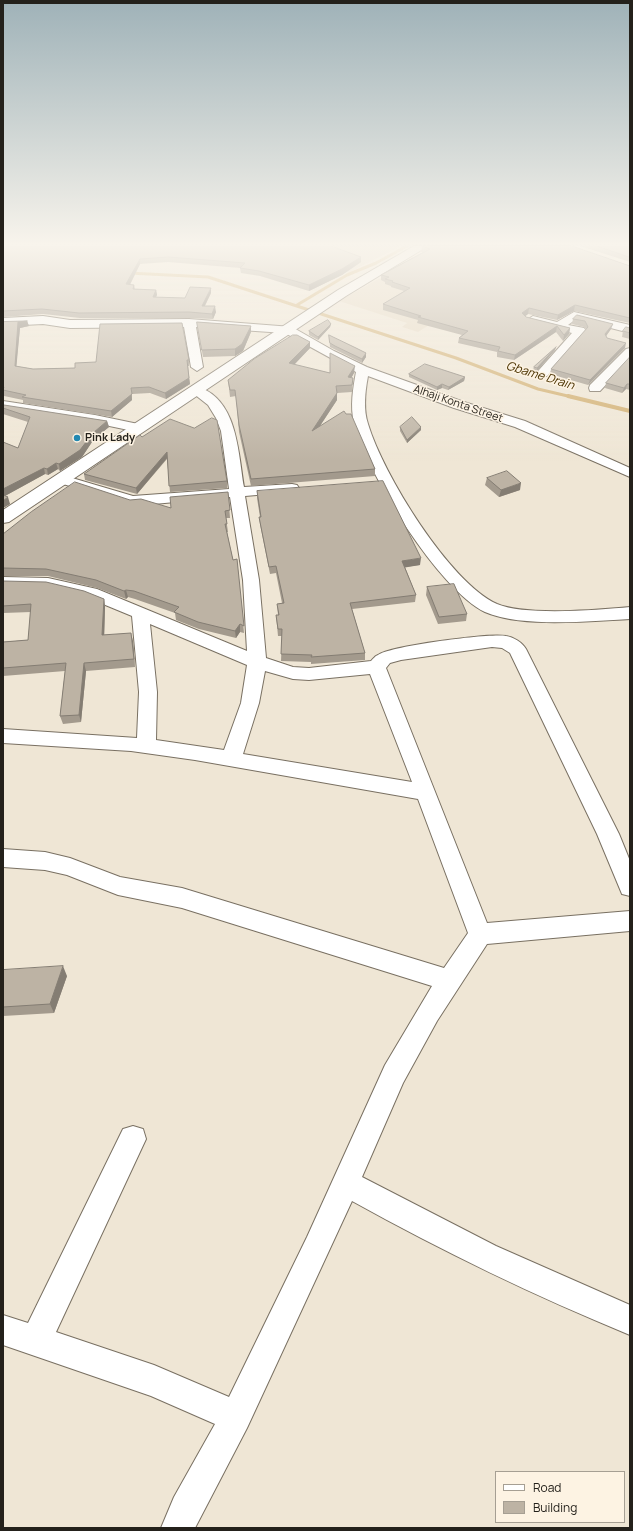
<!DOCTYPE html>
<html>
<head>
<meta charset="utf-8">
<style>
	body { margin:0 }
	#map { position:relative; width:633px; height:1531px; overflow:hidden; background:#efe6d5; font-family:Manrope,sans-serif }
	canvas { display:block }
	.frame { position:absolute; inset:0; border:4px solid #24211b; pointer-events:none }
	.legend { position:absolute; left:495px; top:1471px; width:130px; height:52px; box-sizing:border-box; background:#fdf3e3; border:1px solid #a69f93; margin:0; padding:5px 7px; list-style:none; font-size:12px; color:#24211b }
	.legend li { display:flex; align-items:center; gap:8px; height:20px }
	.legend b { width:20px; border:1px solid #a69f93 }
</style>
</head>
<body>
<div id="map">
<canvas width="633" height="1531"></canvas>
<div class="frame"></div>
<ul class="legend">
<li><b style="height:5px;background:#fff"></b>Road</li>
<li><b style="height:11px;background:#bdb3a4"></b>Building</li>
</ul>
</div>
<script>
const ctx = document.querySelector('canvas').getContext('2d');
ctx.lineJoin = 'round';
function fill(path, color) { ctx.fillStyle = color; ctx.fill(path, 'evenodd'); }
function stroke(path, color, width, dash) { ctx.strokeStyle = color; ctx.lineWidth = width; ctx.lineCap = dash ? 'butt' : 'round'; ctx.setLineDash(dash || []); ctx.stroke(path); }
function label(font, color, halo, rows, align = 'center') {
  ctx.font = font + ' Manrope,sans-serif'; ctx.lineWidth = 3; ctx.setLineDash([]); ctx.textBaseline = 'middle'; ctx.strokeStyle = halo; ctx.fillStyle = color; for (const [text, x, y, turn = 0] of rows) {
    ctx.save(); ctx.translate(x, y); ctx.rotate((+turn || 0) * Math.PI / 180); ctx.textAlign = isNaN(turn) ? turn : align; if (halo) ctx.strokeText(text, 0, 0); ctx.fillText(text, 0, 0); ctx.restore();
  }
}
fill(new Path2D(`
	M274,246H401L348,273Z
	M380,278L398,283L463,304L418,332L402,327L407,323L339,301Z`), '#e5d8c2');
stroke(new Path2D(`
	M129,273L208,277L456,358L538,389L572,397
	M297,305L347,275L376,263L407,246`), '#d1ae6f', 3);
stroke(new Path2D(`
	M568,396L630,411`), '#d1ae6f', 4);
const street = new Path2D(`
	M574,312L630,325V333L576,319L568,325L584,328L586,331L547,376H539L537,373L539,370L572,333L529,322L527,320L533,316L557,322Z
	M43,316L70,320L189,319L292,327L334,351L367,367L464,402L525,421L630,468V477L515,427L454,408L368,376C365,392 363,409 368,424C383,474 449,582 497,604C525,616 598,610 630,607V619C590,621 522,628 485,612C439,590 366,472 354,423C350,406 353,388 356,372L285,333L196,327L203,367L197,371L191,367L184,327L70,328L43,324L3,326V318Z
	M630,348V359L600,391H590L589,388L590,385L626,349Z
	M195,386C238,397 238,453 244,487L292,484L297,485L299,488L297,491L292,492L245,496L259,580L266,658L293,667L309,668L371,661C373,659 375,656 378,655C391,646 489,633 506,636C513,637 522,642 526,649L619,834L630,861V896L622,894L597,834L510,653L502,648L492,647L401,660L390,663L386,668L487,923L630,911V931L487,944L437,1021L403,1083L362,1177L496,1246L630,1305V1335C535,1296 442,1251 352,1201L247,1428L195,1528H161L174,1497L215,1424L151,1396L3,1345V1315L28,1323L123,1129L133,1126L143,1129L146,1139L56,1332L154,1365L229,1397L307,1237L385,1065L432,986L182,908L118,895L67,875L45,870L3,867V849L45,852L70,858L120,877L182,888L444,968L468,933L418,799L195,760L131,751L3,743V729L137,738L139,692L132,616L86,597L48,588L3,587V577L48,578L97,589L247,651L243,580L230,497L132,506L57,482L55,479L57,476L62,475L133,496L229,489L221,431L216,418L208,405L189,390ZM150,624L247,665L241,703L224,750L156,740L157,692ZM265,671L293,679L309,680L370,674L412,782L243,754L259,703Z
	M3,401L95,415L143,425L145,428L143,431L138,432L95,423L3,409Z`);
const secondary = new Path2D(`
	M414,246H428L346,296L9,522L3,523V510L338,290Z`);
stroke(street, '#797062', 2);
stroke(secondary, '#797062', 2);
fill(street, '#fff');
fill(secondary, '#fff');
fill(new Path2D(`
	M3,246L361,262L342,275L309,291L260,276L241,273L240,268L168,262L140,264L130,285H134L135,289L156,290L157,295L156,297L185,298L211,293L205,306L216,312L213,319L189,318H80L43,314L3,317Z
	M401,246H410L407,248Z
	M580,246H630V262Z
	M422,247L630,266V323L574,311L557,320L528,314L525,316L526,317L570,328L569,334L563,341L556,332L514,360L497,357V352L458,343L459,338L462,335L417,323L418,320L383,310V304L404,291L391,287V286L385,284V282L381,280V275L423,252H421Z
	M577,315L611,329L606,336L607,338L625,348L588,385L550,374L551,369L586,329L584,327L572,324L573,319Z
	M27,321L29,326L20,328L16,366L33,369L75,368L189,360V366H188L190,384L166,399L150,393L132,394V400L112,417L23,403V400L4,396L3,393V322Z
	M197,322L251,326V332L243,351L235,356L203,357Z
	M331,324L330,327L318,340L309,335V331Z
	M630,328V339L622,337L623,331Z
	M329,335L366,357L362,363L330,347Z
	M310,342V348L294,365L330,373H354L351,378H353L352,392L337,393V400L320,426L346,414L375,469V476L251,486L239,432L236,396L230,397L228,380Z
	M556,347L555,350L537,371L533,370L534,367Z
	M630,357V390L626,389L622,393L605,388L606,383Z
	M409,374L465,377L464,381L448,390L442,388L437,390L409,377Z
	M3,405L107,421L109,427L94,439L82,457L60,471L58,469L48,475L45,474L5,496L10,504L3,508V442L18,448L28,422L3,414Z
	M400,427L421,430L407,443L400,431Z
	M142,437L227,481V488L170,492L167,459L137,494L85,480L84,474Z
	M487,478L520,490L499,497L485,485Z
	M257,491L420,565L405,567L416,595L415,602L352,609L365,653V660L311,664V662L281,661L282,636H278L276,615H278L277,604L282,603L276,573L270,574L260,524L259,517H260L257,498Z
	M228,492L230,518H226L228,532H227L233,560L237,559L244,633L240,632L236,638L199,629L176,620L175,613L135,599L128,597L126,599L97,588L48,576H3V534L130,500L171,508Z
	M3,581L104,599L105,607L104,635L133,641L135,667L86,671L81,722L63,724L60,716L65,671L3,676V642L28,640L31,612L3,613Z
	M427,587L467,614L466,621L438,624L426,595Z
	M3,970L67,976L54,1013L3,1016Z`), '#a39a8d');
fill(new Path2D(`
	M361,257V262L342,275L309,291V285Z
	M140,259V264L127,290L126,284Z
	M211,288V293L202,311V306Z
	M156,290L157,295L153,303V297Z
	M575,305L574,311L557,320L558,315Z
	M215,306L216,312L213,319L212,314Z
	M529,308L528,314L522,319V313Z
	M27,321L29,326L20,328L16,371L15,366L18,322Z
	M331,324L330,327L318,340V337Z
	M613,324L611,329L604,339L605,334Z
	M251,326V332L243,351L235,356V349Z
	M557,326L556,332L514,360L515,355Z
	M570,328L569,334L563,341L564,335Z
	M310,342V348L289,370V363Z
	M626,343L625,348L588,385L590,380Z
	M556,347L555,350L537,371V368Z
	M366,353V357L362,363V359Z
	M355,366L354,373L348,384V377Z
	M465,377L464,381L448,390L449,387Z
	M189,378L190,384L166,399L165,393Z
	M442,384V388L437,390V387Z
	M627,384L626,389L622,393L624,388Z
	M131,388L132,400L112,417L111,411Z
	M337,393V400L312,438V431Z
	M107,421L109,427L94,439L82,457L60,471L59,464L93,433Z
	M421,427V430L407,443V440Z
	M167,452V458L137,494L136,488Z
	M56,463L58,469L48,475L47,469Z
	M44,468L45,474L3,497V489Z
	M521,483L520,490L499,497L501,490Z
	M8,497L10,504L3,508V501Z
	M421,558L420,565L402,568V561Z
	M126,590L128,597L126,599L124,591Z
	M104,599L105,607L104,643L102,635Z
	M240,624V632L236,638L235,631Z
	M131,633L133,641L135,667L134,659Z
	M84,663L86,671L81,722L79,715Z
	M63,966L67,976L54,1013L50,1004Z`), '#847d73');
const building = new Path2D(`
	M3,246H331L361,257L342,269L309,285L259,271L240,268L245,263L168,257L140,259L126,284L134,285L133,289L156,290L153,297L185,298L190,287L211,288L202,306H215L212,314L189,312L79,313L42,309L3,311Z
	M572,246L630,266V318L575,305L558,315L529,308L522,313L526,317L570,328L564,335L557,326L515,355L498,351L500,347L459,338L468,331L418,317L421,316L383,304L410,288L392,282L393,281L385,279L389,277L381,275L430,249L422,246Z
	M597,246H630V257Z
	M577,315L613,324L605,334L607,338L626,343L590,380L551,369L588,327L585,321L573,319Z
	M328,320L331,324L318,337L309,331Z
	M27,321L18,322L15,366L33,369L75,368V363L96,362L100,324L182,323L189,360H187L189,378L165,393L149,387L131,388L132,394L111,411L22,397L26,395L3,390L4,387H3V322Z
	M197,322L251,326L242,344L235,349L202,350Z
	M626,327L630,328V333L623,331Z
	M293,335H297L310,342L289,363L330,373V353L355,366L348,377L353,378L352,385L336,386L337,393L312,431L344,411L346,414H351L375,469L251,479L239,425L235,390H230L228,380L254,359Z
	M329,335L356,348L366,353L362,359L335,346L330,343Z
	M556,347L537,368L534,367Z
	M630,357V384H627L624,388L606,383Z
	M425,364L465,377L449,387L442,384L437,387L409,374Z
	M3,405H4L107,421L93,433L80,450L59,464L56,463L47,469L44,468L3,489V442L18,448L30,417L3,408Z
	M412,417L421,427L407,440L400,427Z
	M212,418L217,420L227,481L169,486L167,452L136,488L84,474L140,435L142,437L170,419L194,428Z
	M507,471L521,483L501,490L487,478Z
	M383,481L421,558L402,561L416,595L350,603L365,653L311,657L312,655L281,654L282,629H278L276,615H279L277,604L284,603L276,566L269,567L259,517H261L257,491Z
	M75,482L130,500L141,499L171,508L170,497L228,492L230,510L225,511L227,524H225L233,560L237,559L244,626L240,624L235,631L198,622L174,612L179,607L134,591L126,590L124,591L96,580L46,569L3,568V534L31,512Z
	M3,495L8,497L3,501Z
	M3,581L46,582L84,591L104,599L102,635L131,633L134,659L84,663L79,715L60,716L66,663L3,668V642L28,640L31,604L3,606Z
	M454,584L467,614L439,617L427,587Z
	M63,966L50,1004L3,1007V970Z`);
fill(building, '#bdb3a4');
stroke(building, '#847d73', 1);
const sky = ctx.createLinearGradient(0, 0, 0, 461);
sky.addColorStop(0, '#9fb2b8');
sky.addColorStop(0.53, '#f8f4ec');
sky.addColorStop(1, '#f8f4ec00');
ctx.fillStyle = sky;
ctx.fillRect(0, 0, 633, 461);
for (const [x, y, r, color] of [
	[77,438,4,"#2388b1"]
]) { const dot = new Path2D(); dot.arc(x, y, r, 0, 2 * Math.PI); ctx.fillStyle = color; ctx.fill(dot); stroke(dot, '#fdf3e3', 1.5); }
label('11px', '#24211b', '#fdf3e3', [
	["Alhaji Konta Street",458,404,19]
]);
label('bold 11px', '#24211b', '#fdf3e3', [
	["Pink Lady",85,438]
], 'left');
label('italic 12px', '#4b3300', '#fdf3e3', [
	["Gbame Drain",540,376,17]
]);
</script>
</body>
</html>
